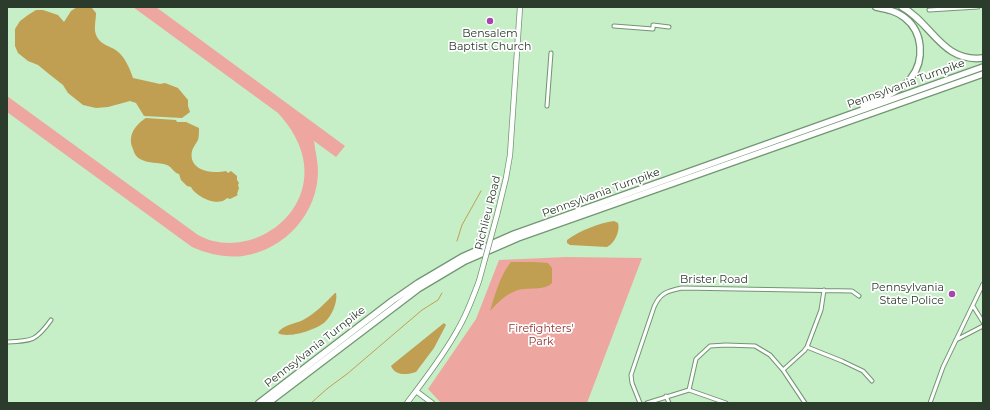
<!DOCTYPE html>
<html>
<head>
<meta charset="utf-8">
<style>
	body { margin:0 }
	#map { position:relative; width:990px; height:410px; overflow:hidden; background:#c6eec7; font-family:Montserrat,sans-serif }
	canvas { display:block }
	.frame { position:absolute; inset:0; border:8px solid #2b3b2c; pointer-events:none }
</style>
</head>
<body>
<div id="map">
<canvas width="990" height="410"></canvas>
<div class="frame"></div>
</div>
<script>
const ctx = document.querySelector('canvas').getContext('2d');
ctx.lineJoin = 'round';
function fill(path, color) { ctx.fillStyle = color; ctx.fill(path, 'evenodd'); }
function stroke(path, color, width, dash) { ctx.strokeStyle = color; ctx.lineWidth = width; ctx.lineCap = dash ? 'butt' : 'round'; ctx.setLineDash(dash || []); ctx.stroke(path); }
function label(font, color, halo, rows, align = 'center') {
  ctx.font = font + ' Montserrat,sans-serif'; ctx.lineWidth = 3.5; ctx.setLineDash([]); ctx.textBaseline = 'middle'; ctx.strokeStyle = halo; ctx.fillStyle = color; for (const [text, x, y, turn = 0] of rows) {
    ctx.save(); ctx.translate(x, y); ctx.rotate((+turn || 0) * Math.PI / 180); ctx.textAlign = isNaN(turn) ? turn : align; if (halo) ctx.strokeText(text, 0, 0); ctx.fillText(text, 0, 0); ctx.restore();
  }
}
fill(new Path2D(`
	M133,7H156L345,146L336,157L314,141C315,151 318,161 318,171C318,213 285,250 243,256C225,258 208,254 192,247L7,112V96L198,235C203,237 208,240 213,241C259,252 310,214 304,164C302,145 291,127 278,113Z
	M567,257L642,258L587,403H441L428,389L476,319L499,260Z`), '#eda7a0');
fill(new Path2D(`
	M77,7L92,8L96,13C96,21 93,30 97,37C102,46 111,46 117,51C125,57 130,69 133,78L160,84L165,83L178,88L188,100V106L190,112L182,118L144,116L136,103L130,101L108,107L96,108L83,105L68,93L63,85L49,74L38,65L28,61L18,53L15,46V29L20,21L28,15L36,10H43L58,15L64,22L71,11Z
	M146,118L176,120L177,122H186L199,128C199,132 199,136 198,140C196,144 193,147 192,151C188,171 212,174 226,171L228,173L231,171L237,176V180L239,183L238,185L239,188L237,194L238,195L230,199L227,198C218,208 195,196 191,187L187,186L181,180L179,174C174,173 172,167 167,165C158,162 149,164 140,159C136,157 134,153 133,149C127,136 135,125 146,118Z
	M614,221L618,223C620,230 616,240 610,245L607,247L570,245L567,243V240C579,231 599,223 614,221Z
	M511,262H534L548,263L552,268V283C545,291 528,287 518,290C506,294 497,303 490,311C495,295 500,275 511,262Z
	M335,293H336C338,301 332,316 325,322C316,330 288,339 278,333C282,325 295,324 303,320C316,313 325,303 335,293Z
	M444,323L446,325L434,348L416,372C407,375 395,376 391,366L392,365Z`), '#c09f53');
stroke(new Path2D(`
	M457,241L462,225L481,191
	M311,403L328,388L347,374L422,310L438,300L442,293`), '#c09f53', 1);
const street = new Path2D(`
	M929,10L978,7
	M614,26L653,29V25L669,27
	M547,106L551,53
	M973,306L983,322
	M956,340L983,326
	M7,342C32,341 36,341 51,320
	M807,347L842,361L863,371L872,381
	M783,370L804,351L807,347L821,310L824,290
	M689,390L696,359L710,346L726,345L755,346L770,355L783,370L805,403
	M666,396L669,403
	M640,403L632,383L631,375L654,307C660,293 667,291 682,288L852,291L859,296
	M647,403L689,390L726,403
	M930,403L943,367L983,284`);
const secondary = new Path2D(`
	M497,215L506,178L510,155L520,7
	M416,391L432,403
	M407,403C425,379 444,355 458,329C467,314 473,297 479,281`);
const highway = new Path2D(`
	M902,7C932,23 942,63 983,58
	M863,106C879,99 900,92 911,78C925,60 923,32 905,18C897,11 886,9 876,7
	M259,403L392,301L418,283L462,257L514,234L983,67
	M268,403L418,289L465,261L518,238L983,74`);
stroke(street, '#719672', 5);
stroke(secondary, '#719672', 6);
stroke(highway, '#719672', 8);
stroke(street, '#fff', 3);
stroke(secondary, '#fff', 4.5);
stroke(highway, '#fff', 5.5);
const secondaryBridge = new Path2D(`
	M479,281L497,215`);
stroke(secondaryBridge, '#719672', 6, []);
stroke(secondaryBridge, '#fff', 4.5);
for (const [x, y, r, color] of [
	[490,21,4,"#a745ac"],
	[952,294,4,"#a745ac"]
]) { const dot = new Path2D(); dot.arc(x, y, r, 0, 2 * Math.PI); ctx.fillStyle = color; ctx.fill(dot); stroke(dot, '#fff', 1.5); }
label('11px', '#2b3b2c', '#fff', [
	["Bensalem",490,34],
	["Baptist Church",490,47],
	["Pennsylvania",944,288,"right"],
	["State Police",944,301,"right"]
]);
label('11px', '#2b3b2c', '#fff', [
	["Pennsylvania Turnpike",906,84,-20],
	["Pennsylvania Turnpike",601,193,-20],
	["Richlieu Road",488,213,-76],
	["Brister Road",714,280],
	["Pennsylvania Turnpike",315,347,-38]
]);
label('11px', '#93322e', '#fff', [
	["Firefighters'",541,329],
	["Park",541,342]
]);
</script>
</body>
</html>
